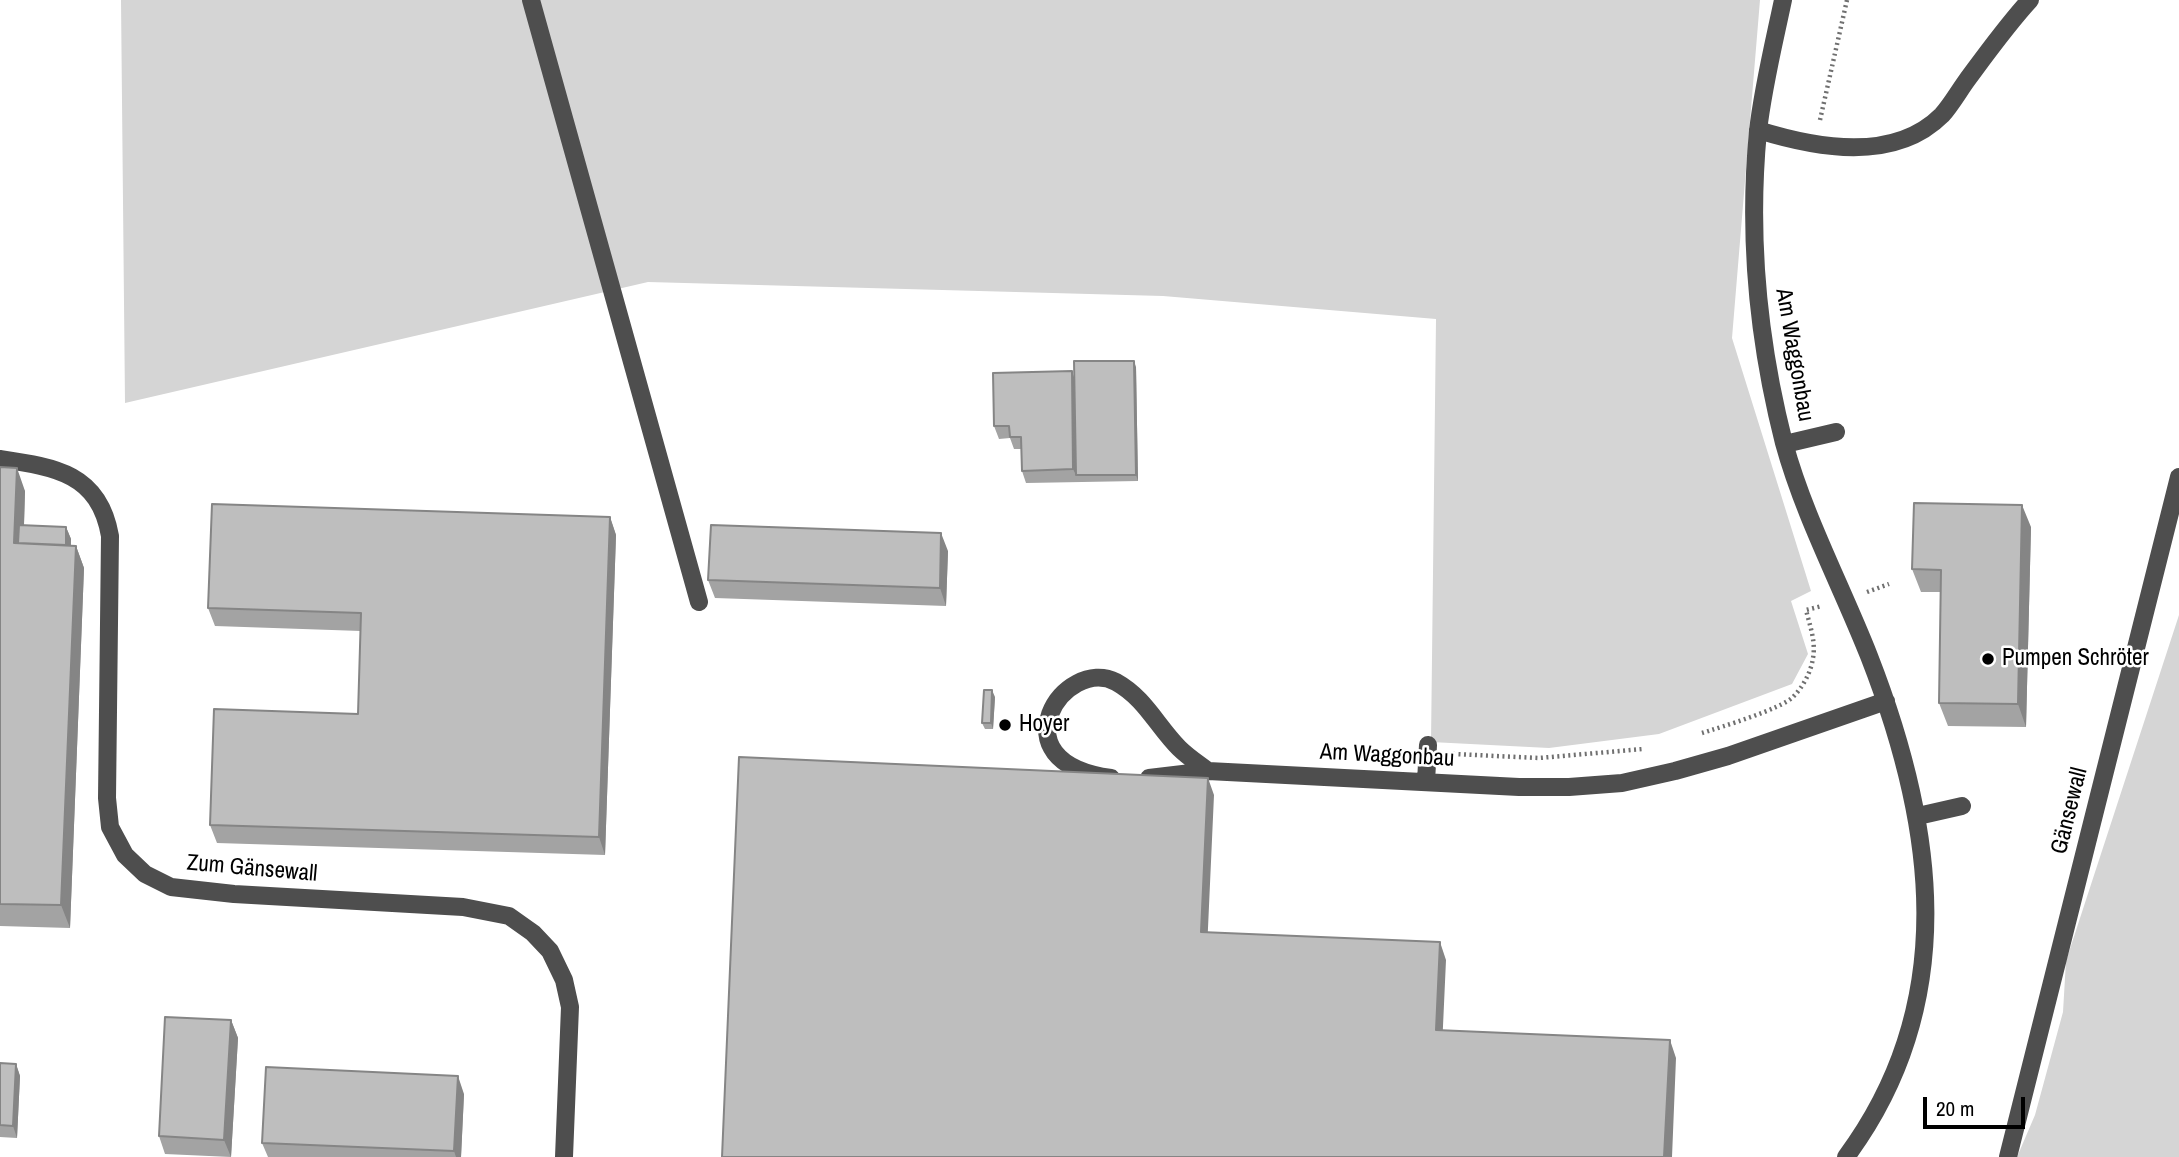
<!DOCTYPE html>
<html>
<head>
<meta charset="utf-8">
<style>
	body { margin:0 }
	#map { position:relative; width:2179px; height:1157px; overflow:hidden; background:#fff; font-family:"Archivo Narrow",sans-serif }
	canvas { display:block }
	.scale { position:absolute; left:1923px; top:1097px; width:102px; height:32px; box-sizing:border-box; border:4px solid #000; border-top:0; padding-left:9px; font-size:21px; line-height:24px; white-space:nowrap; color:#000; -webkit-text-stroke:5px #fff; paint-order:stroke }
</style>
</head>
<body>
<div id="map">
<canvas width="2179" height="1157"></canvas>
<div class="scale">20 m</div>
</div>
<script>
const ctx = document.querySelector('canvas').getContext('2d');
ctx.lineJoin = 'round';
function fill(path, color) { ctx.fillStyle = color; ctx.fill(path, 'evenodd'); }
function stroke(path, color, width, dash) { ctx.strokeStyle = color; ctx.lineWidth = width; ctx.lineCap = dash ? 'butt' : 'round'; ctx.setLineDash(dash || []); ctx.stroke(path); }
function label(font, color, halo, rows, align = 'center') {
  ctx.font = font + ' "Archivo Narrow",sans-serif'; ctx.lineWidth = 5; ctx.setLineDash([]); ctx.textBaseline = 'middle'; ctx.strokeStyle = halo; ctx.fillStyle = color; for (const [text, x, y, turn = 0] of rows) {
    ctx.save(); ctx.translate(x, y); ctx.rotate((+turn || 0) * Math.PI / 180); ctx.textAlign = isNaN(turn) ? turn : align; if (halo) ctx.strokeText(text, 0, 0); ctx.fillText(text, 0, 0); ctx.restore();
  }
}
fill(new Path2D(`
	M121,0H1760L1732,338L1811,591L1791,601L1808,654L1792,684L1659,734L1549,748L1431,742L1436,319L1163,296L648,282L125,403Z
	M2179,615V1157H2017L2035,1115L2063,1012L2066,961Z`), '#d5d5d5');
stroke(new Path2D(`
	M1820,120L1847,0
	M1867,592L1889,584
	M1702,733C1721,727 1781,709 1793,697C1803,687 1811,672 1813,658C1816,642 1810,626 1806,610L1822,606
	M1453,754L1539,758L1643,749`), '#707070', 4.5, [2, 3.5]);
stroke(new Path2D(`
	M531,0L699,602
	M1783,0C1774,43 1763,87 1758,131C1748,235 1758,341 1784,443C1804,516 1841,585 1869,656C1935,825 1961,1002 1846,1157
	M1758,130C1816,148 1894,163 1942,115C1951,105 1959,91 1967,80C1987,53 2007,25 2030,0
	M1785,444L1836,432
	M0,459C55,467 99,473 110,536L107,798L110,827L125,855L145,874L171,887L234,894L463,907L509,916L533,933L550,951L564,980L570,1007L564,1157
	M1111,778C993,762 1065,655 1116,682C1145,698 1157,726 1179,748C1188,757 1199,764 1208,771L1519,787H1569L1622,783L1675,771L1728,756L1886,701
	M1149,778L1208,771
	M1426,782L1428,745
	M1918,816L1962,806
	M2008,1157L2179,477`), '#4e4e4e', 18);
fill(new Path2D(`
	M1136,367L1138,481L1026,483L1022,471L1021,449H1014L1010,438L999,439L994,426L1074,378Z
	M0,467L25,491L24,526L66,527L71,539V546H76L84,568L70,928L0,926Z
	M610,517L616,535L605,855L217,843L210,825L358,714L361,631L215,626L208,608Z
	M2031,527L2026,727L1948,726L1939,703L1941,592H1921L1912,569Z
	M948,551L946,606L715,598L708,580Z
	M995,697L993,729H985L982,723Z
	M231,1020L238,1038L231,1157L165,1154L159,1136Z
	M0,1063L16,1064L20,1076L17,1138L0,1137Z
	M464,1094L461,1157H268L262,1143Z`), '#a3a3a3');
fill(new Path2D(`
	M1134,361L1136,367L1138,481L1136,475Z
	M1072,371L1076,383V475L1073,469Z
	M17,468L25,491L23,554L14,543Z
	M2022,505L2031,527L2026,727L2018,704Z
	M610,517L616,535L605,855L599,837Z
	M66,527L71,539L70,568L65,555Z
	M941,533L948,551L946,606L940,588Z
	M76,546L84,568L70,928L61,905Z
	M992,690L995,697L993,729L991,723Z
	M1208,778L1214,795L1207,950L1201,932Z
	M1440,942L1446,960L1442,1048L1436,1030Z
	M231,1020L238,1038L231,1157L224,1140Z
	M1670,1040L1676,1058L1672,1157H1664Z
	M16,1064L20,1076L17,1138L13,1126Z
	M458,1076L464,1094L461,1157H456L454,1151Z`), '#858585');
const building = new Path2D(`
	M1074,361H1134L1136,475H1076Z
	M1072,371L1073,469L1022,471L1021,437H1010L1009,426H994L993,373Z
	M0,467L17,468L14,543L76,546L61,905L0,904Z
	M1914,503L2022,505L2018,704L1939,703L1941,570L1912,569Z
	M212,504L610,517L599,837L210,825L214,709L358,714L361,613L208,608Z
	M19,525L66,527V545L18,543Z
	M711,525L941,533L940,588L708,580Z
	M984,690H992L991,723H982Z
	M739,757L1208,778L1201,932L1440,942L1436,1030L1670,1040L1664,1157H722Z
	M165,1017L231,1020L224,1140L159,1136Z
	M0,1063L16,1064L13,1126L0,1125Z
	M266,1067L458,1076L454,1151L262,1143Z`);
fill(building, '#bebebe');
stroke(building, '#858585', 2);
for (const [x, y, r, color] of [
	[1988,659,7,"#000"],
	[1005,725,7,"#000"]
]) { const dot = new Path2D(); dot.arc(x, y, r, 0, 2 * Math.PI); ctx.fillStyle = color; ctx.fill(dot); stroke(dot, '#fff', 2.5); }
label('23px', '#000', '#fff', [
	["Am Waggonbau",1794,355,80],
	["Am Waggonbau",1387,756,3],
	["Gänsewall",2070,811,-76],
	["Zum Gänsewall",252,869,5]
]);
label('23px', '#000', '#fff', [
	["Pumpen Schröter",2002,659],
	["Hoyer",1019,725]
], 'left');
</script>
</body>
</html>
